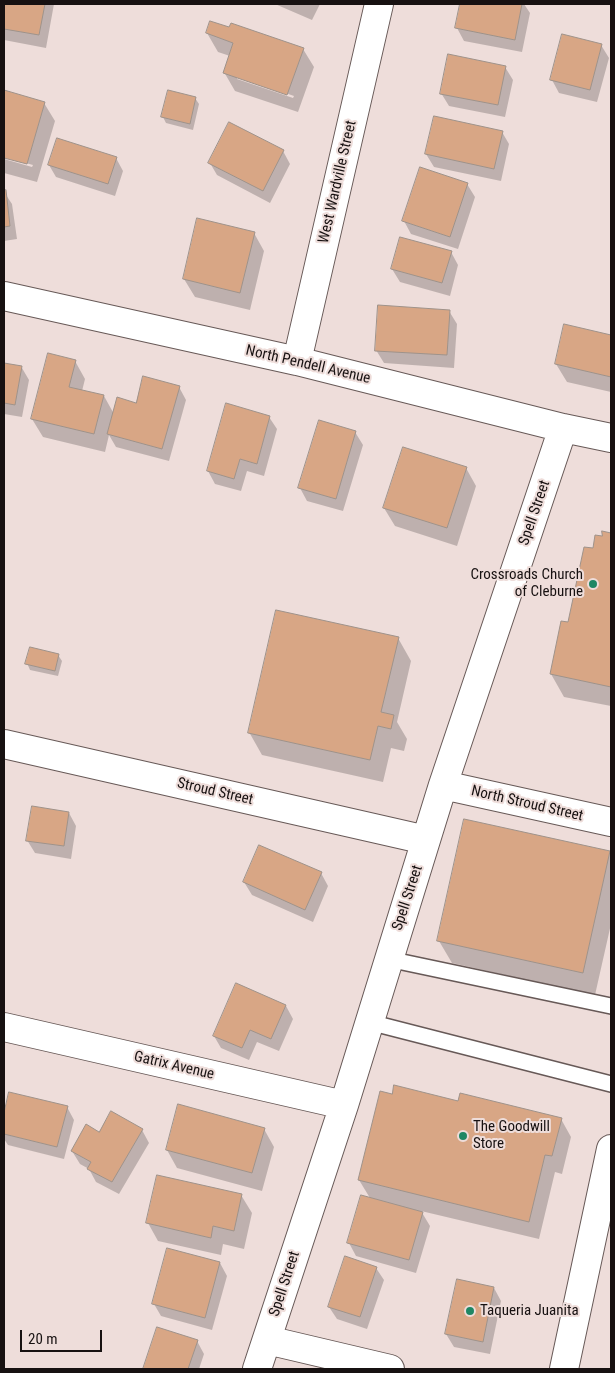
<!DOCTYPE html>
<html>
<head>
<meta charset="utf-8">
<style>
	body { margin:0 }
	#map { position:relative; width:615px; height:1373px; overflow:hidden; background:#eeddda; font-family:"Roboto Condensed",sans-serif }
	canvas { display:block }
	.frame { position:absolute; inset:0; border:5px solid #171111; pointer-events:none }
	.scale { position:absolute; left:20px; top:1330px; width:82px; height:22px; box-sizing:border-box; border:2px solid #171111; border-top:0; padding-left:6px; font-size:15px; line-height:18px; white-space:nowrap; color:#171111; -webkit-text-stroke:4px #eeddda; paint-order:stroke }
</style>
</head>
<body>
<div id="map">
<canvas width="615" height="1373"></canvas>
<div class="frame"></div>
<div class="scale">20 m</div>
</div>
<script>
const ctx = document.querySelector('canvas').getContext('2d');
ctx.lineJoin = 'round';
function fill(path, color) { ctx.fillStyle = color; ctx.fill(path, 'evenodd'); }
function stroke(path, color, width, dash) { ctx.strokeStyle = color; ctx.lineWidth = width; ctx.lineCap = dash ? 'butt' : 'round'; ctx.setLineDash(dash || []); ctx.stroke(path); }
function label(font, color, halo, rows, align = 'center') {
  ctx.font = font + ' "Roboto Condensed",sans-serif'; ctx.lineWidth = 4; ctx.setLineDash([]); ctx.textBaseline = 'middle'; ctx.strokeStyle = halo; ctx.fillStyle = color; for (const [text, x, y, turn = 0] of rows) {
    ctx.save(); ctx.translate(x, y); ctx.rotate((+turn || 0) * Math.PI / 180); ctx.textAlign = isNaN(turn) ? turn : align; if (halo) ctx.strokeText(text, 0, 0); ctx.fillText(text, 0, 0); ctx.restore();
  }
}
fill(new Path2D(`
	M4,4H54L46,48L4,40Z
	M275,4H320L312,20Z
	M462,4H524L530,13L522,52L464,41L457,28Z
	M207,33L303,49L314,67L298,112L235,91L224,72L230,56L218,52ZM237,76L294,96L293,98L237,79Z
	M601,45L609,58L597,102L559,93L552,80Z
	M505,67L513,80L505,117L449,106L441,93Z
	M4,91L44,103L55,121L37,182L4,173V159L32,167L33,165L4,157Z
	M195,98L199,104L193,130L166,123L163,117Z
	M502,132L509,144L501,181L434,167L426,154Z
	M283,151L290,164L270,203L217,175L210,163Z
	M116,158L123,171L115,196L56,177L49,165Z
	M467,184L475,197L458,249L411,234L404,221Z
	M4,192L12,204L17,239L4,241Z
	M254,233L264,251L250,310L195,297L184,279Z
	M451,252L458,265L450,296L400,282L392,269Z
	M449,311L457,324L454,368L384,363L376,350Z
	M565,326L611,336V392L567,382L556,364Z
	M75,361L85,379L82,391L104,396L114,414L179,387L186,400L169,461L116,447L109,435L105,452L43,437L32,419Z
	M4,364L22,368L29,380L22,417L4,414Z
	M269,417L277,429L264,476L247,471L241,491L215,484L208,471Z
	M355,432L363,445L343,511L307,501L300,488Z
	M466,468L476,486L457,546L395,526L384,508Z
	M603,533L611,534V706L564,697L551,674L594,550L603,538Z
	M398,638L411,661L397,722L407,739L404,751L391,748L383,782L262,755L249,732Z
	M58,655L62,661L58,676L30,670L27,663Z
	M69,813L76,826L71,859L35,853L27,840Z
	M609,852L611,856V924L595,995L452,963L439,941Z
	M321,873L328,886L313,922L252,895L244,882Z
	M286,1006L293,1019L279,1051L257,1042L249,1060L221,1048L214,1036Z
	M10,1093L67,1107L74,1120L64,1159L8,1145L4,1139V1119Z
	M393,1096L459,1103L561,1119L571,1137L562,1174L555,1172L539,1239L421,1211L430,1226L416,1273L356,1256L349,1243L370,1198L359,1180Z
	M264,1129L274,1147L262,1191L177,1168L167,1150Z
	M142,1130L149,1143L119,1194L96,1182L89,1169L80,1164L72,1151L100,1134Z
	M241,1195L252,1213L244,1249L223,1244L221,1255L158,1241L148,1223Z
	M220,1263L227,1276L212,1330L161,1316L154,1304Z
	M376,1268L384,1280L367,1329L337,1319L329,1307Z
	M494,1288L501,1301L490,1354L454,1347L446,1334Z
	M158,1328L197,1341L204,1354L199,1369H144Z`), '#0003');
const building = new Path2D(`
	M4,4H45L39,35L4,29Z
	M460,4H522L515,40L455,28Z
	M210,21L229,27L231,23L304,48L287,95L223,73L233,43L206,33Z
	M562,34L602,44L590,90L550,80Z
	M448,54L506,66L498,105L440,94Z
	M4,90L45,102L27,164L4,158Z
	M168,90L196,97L190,124L161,117Z
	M434,116L503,131L494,169L425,154Z
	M229,122L284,150L263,191L208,163Z
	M57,138L117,157L108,184L48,165Z
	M420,167L468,183L450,237L402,221Z
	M6,190L10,226L4,227V191Z
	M197,218L255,232L240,293L183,279Z
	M400,237L452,251L442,283L391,269Z
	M378,305L450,310L447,355L375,351Z
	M564,324L611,335V377L555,364Z
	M48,353L76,360L69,387L104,395L94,434L31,419Z
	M4,363L22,366L15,405L4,403Z
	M143,376L180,386L162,449L107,434L117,397L136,403Z
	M226,403L270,416L257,464L240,459L234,479L207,471Z
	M319,420L356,431L336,499L298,488Z
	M403,447L467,467L447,528L383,508Z
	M602,531L611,533V687L550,674L561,621L568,622L584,547L593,548L595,535L602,536Z
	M276,610L399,637L381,712L394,715L391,729L378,726L370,760L248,733Z
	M30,647L59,654L55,671L25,664Z
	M32,806L69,812L64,846L26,841Z
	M464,819L610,851L583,973L437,941Z
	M259,845L322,872L305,910L243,882Z
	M236,983L286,1005L271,1039L250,1030L242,1048L213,1036Z
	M394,1085L458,1101L460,1093L562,1118L552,1156L545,1155L529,1222L358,1180L380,1091L392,1094Z
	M9,1092L68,1106L57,1147L4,1134V1113Z
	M178,1104L265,1128L252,1173L166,1150Z
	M111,1111L143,1129L112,1182L87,1169L91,1162L71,1151L86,1124L99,1132Z
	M157,1175L242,1194L234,1231L213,1226L211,1238L146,1223Z
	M361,1195L423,1212L409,1260L347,1243Z
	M167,1248L220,1262L205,1318L152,1304Z
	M345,1256L377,1267L360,1317L328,1307Z
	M457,1279L494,1287L483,1342L445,1334Z
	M157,1327L198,1340L188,1369H143Z`);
fill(building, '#d8a685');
stroke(building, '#9e928a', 1);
const service = new Path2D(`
	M388,959L611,1006
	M369,1022L611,1084`);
const minor = new Path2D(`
	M4,296L297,361L563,428L611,438
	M297,361L379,4
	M4,744L426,840
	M443,785L611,822
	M4,1027L344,1105
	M267,1340L390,1369
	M257,1369L344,1105L443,785L563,428`);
const primary = new Path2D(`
	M564,1369L611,1149`);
stroke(service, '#675957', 18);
stroke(minor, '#675957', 30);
stroke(primary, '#675957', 30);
stroke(service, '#fff', 15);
stroke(minor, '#fff', 28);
stroke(primary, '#fff', 28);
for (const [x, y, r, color] of [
	[593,584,5,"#1e8764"],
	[463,1136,5,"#1e8764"],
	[470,1311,5,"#1e8764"]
]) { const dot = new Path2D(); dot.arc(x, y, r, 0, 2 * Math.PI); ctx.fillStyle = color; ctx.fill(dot); stroke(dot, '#eeddda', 2); }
label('15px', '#171111', '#eeddda', [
	["West Wardville Street",338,182,-77],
	["North Pendell Avenue",308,365,13],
	["Spell Street",535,513,-71],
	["Stroud Street",215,792,13],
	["North Stroud Street",527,804,13],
	["Spell Street",408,898,-72],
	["Gatrix Avenue",174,1066,13],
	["Spell Street",285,1284,-72]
]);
label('15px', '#171111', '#eeddda', [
	["Crossroads Church",583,575,"right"],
	["of Cleburne",583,592,"right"],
	["The Goodwill",473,1127],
	["Store",473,1144],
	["Taqueria Juanita",480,1311]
], 'left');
</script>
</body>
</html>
